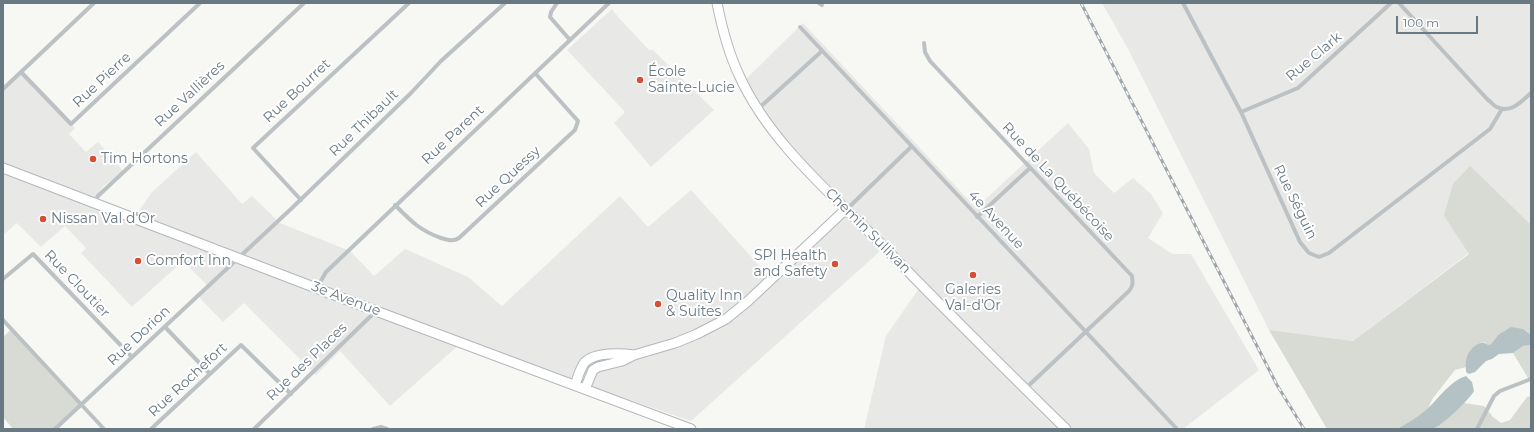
<!DOCTYPE html>
<html>
<head>
<meta charset="utf-8">
<style>
	body { margin:0 }
	#map { position:relative; width:1534px; height:432px; overflow:hidden; background:#f7f7f4; font-family:Montserrat,sans-serif }
	canvas { display:block }
	.frame { position:absolute; inset:0; border:4px solid #687983; pointer-events:none }
	.scale { position:absolute; left:1396px; top:16px; width:82px; height:18px; box-sizing:border-box; border:2px solid #687983; border-top:0; padding-left:5px; font-size:12px; line-height:14px; white-space:nowrap; color:#687983; -webkit-text-stroke:3px #fff; paint-order:stroke }
</style>
</head>
<body>
<div id="map">
<canvas width="1534" height="432"></canvas>
<div class="frame"></div>
<div class="scale">100 m</div>
</div>
<script>
const ctx = document.querySelector('canvas').getContext('2d');
ctx.lineJoin = 'round';
function fill(path, color) { ctx.fillStyle = color; ctx.fill(path, 'evenodd'); }
function stroke(path, color, width, dash) { ctx.strokeStyle = color; ctx.lineWidth = width; ctx.lineCap = dash ? 'butt' : 'round'; ctx.setLineDash(dash || []); ctx.stroke(path); }
function label(font, color, halo, rows, align = 'center') {
  ctx.font = font + ' Montserrat,sans-serif'; ctx.lineWidth = 4; ctx.setLineDash([]); ctx.textBaseline = 'middle'; ctx.strokeStyle = halo; ctx.fillStyle = color; for (const [text, x, y, turn = 0] of rows) {
    ctx.save(); ctx.translate(x, y); ctx.rotate((+turn || 0) * Math.PI / 180); ctx.textAlign = isNaN(turn) ? turn : align; if (halo) ctx.strokeText(text, 0, 0); ctx.fillText(text, 0, 0); ctx.restore();
  }
}
fill(new Path2D(`
	M1102,3H1531V231L1444,216L1469,253L1353,341L1269,330L1127,47Z
	M612,9L618,17L649,50H653L714,110L651,167L614,123L625,112L567,50Z
	M803,23L976,208L1068,123L1089,149L1094,173L1114,193L1133,178L1151,194L1163,213L1148,238L1172,254H1191L1259,370L1183,429H864L886,336L924,281L887,245L691,421L462,342L390,406L340,351L316,375L244,303L223,322L198,296L209,287L183,261L132,307L81,253L86,248L65,226L41,247L17,223L3,235V87L21,70L75,128L69,134L86,152L98,142L124,172L103,186L96,199L136,215L152,192L196,152L242,204L252,196L280,223L350,251L374,276L405,249L468,277L502,306L620,196L648,227L691,190L774,282L850,210L764,116L744,81Z`), '#e8e8e7');
fill(new Path2D(`
	M1470,166L1531,225V335L1523,329L1498,335L1491,344L1488,345L1484,342L1466,362V367L1455,370L1433,398L1428,408L1410,423L1397,429H1327L1269,330L1353,341L1469,254L1444,216L1453,184Z
	M12,329L81,405L55,429H13L3,417V337Z
	M1531,345V383L1513,353L1523,346Z
	M1531,396V429H1433L1445,420L1464,403L1484,406L1493,417L1501,423L1510,420L1527,397Z`), '#d7dbd4');
fill(new Path2D(`
	M1511,327L1523,329L1531,335V345L1523,346L1513,353L1499,354L1492,359L1486,361L1475,372L1469,374L1466,372C1466,369 1465,365 1466,362C1466,352 1479,338 1488,345L1491,344L1498,335Z
	M1466,376L1472,382L1474,391C1470,399 1441,427 1432,429C1425,431 1406,429 1397,429C1409,423 1419,416 1428,408C1440,397 1450,381 1466,376Z`), '#b5c2c5');
const secondary = new Path2D(`
	M717,3C722,28 728,52 739,75C770,145 839,200 891,254C948,313 1007,371 1066,429
	M3,168L376,311L691,429
	M575,385C578,377 580,368 585,362C595,352 621,353 634,355
	M585,389L593,370L598,367L622,361L634,355L675,343L697,334L726,319L747,302L846,209`);
stroke(secondary, '#b1b7bb', 11);
stroke(new Path2D(`
	M557,3L551,12L550,17L570,40
	M819,3L822,5
	M1183,3L1241,112L1300,242L1309,253L1319,257L1329,253L1490,129L1502,109
	M1399,3L1487,99C1490,101 1494,106 1497,107C1511,114 1522,101 1531,93
	M800,27L1177,429
	M924,43L925,52L930,61L1132,276C1133,283 1133,286 1129,291L1026,388
	M21,72L71,124L200,3
	M3,89L94,3
	M758,109L822,51
	M1241,112L1298,88L1391,3
	M301,200L253,148L409,3
	M94,203L98,196L304,3
	M395,205C411,221 419,230 441,238C448,240 453,242 459,238L575,130L578,121L535,73
	M847,209L911,147
	M977,217L1030,168
	M3,279L33,254L132,357
	M317,288L326,272L609,3
	M3,320L104,429
	M165,327L210,374
	M55,429L292,208L411,93L441,61L505,3
	M151,429L241,345L291,394
	M254,429L376,311
	M373,429L381,427L387,429
	M1477,429L1494,396L1500,391L1531,379`), '#bcc1c4', 4);
stroke(secondary, '#fff', 9);
const rail = new Path2D(`
	M1081,3L1277,385L1304,429`);
stroke(rail, '#9ea6aa', 3);
stroke(rail, '#fff', 1.5, [4.5]);
for (const [x, y, r, color] of [
	[640,80,4,"#d64e35"],
	[93,159,4,"#d64e35"],
	[43,219,4,"#d64e35"],
	[138,261,4,"#d64e35"],
	[835,264,4,"#d64e35"],
	[973,275,4,"#d64e35"],
	[658,304,4,"#d64e35"]
]) { const dot = new Path2D(); dot.arc(x, y, r, 0, 2 * Math.PI); ctx.fillStyle = color; ctx.fill(dot); stroke(dot, '#fff', 1.5); }
label('14px', '#687983', '#fff', [
	["Rue Clark",1314,57,-40],
	["Rue Pierre",102,80,-43],
	["Rue Bourret",297,91,-43],
	["Rue Vallières",190,94,-43],
	["Rue Thibault",364,123,-44],
	["Rue Parent",453,135,-43],
	["Rue Quessy",508,177,-43],
	["Rue de La Québécoise",1058,182,47],
	["Rue Séguin",1295,202,64],
	["4e Avenue",996,220,47],
	["Chemin Sullivan",868,231,45],
	["Rue Cloutier",77,284,46],
	["3e Avenue",346,299,21],
	["Rue Dorion",139,336,-43],
	["Rue des Places",307,362,-44],
	["Rue Rochefort",188,380,-43]
]);
label('14px', '#687983', '#fff', [
	["École",648,72],
	["Sainte-Lucie",648,88],
	["Tim Hortons",101,159],
	["Nissan Val d'Or",51,219],
	["SPI Health",827,256,"right"],
	["and Safety",827,272,"right"],
	["Comfort Inn",146,261],
	["Galeries",973,290,"center"],
	["Val-d'Or",973,306,"center"],
	["Quality Inn",666,296],
	["& Suites",666,312]
], 'left');
</script>
</body>
</html>
